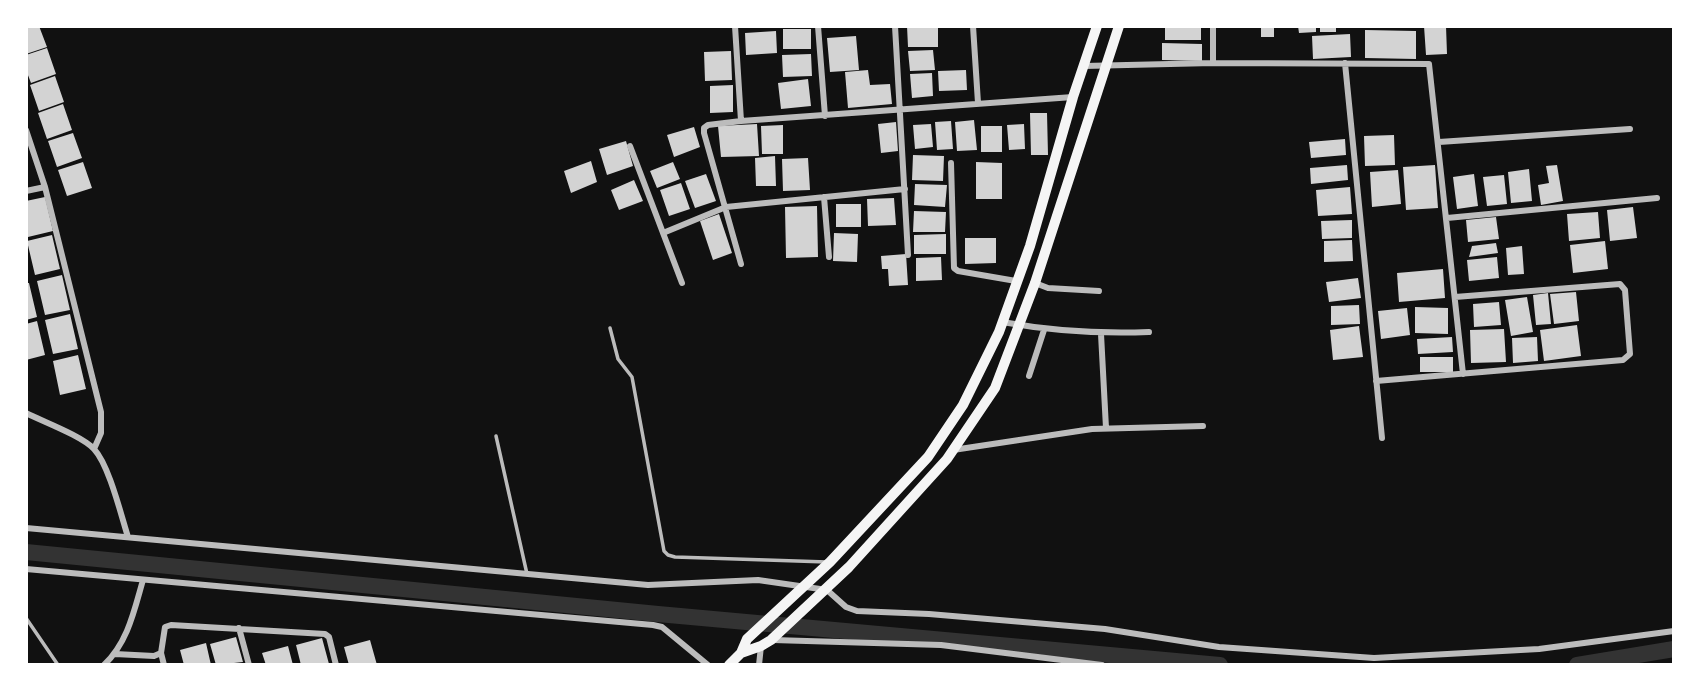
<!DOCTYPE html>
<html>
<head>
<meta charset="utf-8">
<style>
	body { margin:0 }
	#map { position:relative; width:1700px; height:691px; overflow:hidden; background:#111; font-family:Montserrat,sans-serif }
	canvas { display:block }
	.frame { position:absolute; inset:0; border:28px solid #fff; pointer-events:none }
</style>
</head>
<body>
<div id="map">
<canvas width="1700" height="691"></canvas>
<div class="frame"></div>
</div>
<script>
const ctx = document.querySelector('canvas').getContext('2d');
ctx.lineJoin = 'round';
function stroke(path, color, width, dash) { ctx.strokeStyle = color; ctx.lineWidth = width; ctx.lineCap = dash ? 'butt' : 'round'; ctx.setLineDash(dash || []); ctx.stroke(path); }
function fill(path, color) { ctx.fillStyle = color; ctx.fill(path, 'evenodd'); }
stroke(new Path2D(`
	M26,552L658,614L1220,665
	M1577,665L1674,649`), '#333', 16);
fill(new Path2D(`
	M26,26H39L47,47L26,54Z
	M907,26H938V47H908Z
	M1165,26H1201V40H1165Z
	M1261,26H1274V37H1261Z
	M1298,26H1316V32L1299,33Z
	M1320,26H1336V32H1320Z
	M1424,26H1446L1447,54L1426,55Z
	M783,29H811V49H783Z
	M1365,30L1416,31V59L1365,58Z
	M776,31L777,53L746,55L745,33Z
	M1350,34L1351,57L1313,59L1312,36Z
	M856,36L859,70L830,72L827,38Z
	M1162,43L1202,44V61L1162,60Z
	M47,48L56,74L31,83L26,70V55Z
	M933,50L935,70L910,71L908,51Z
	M731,51L732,80L705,81L704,52Z
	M811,54L812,76L783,77L782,55Z
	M868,70L870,85L890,84L892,104L848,108L845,72Z
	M966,70L967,90L939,91L938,71Z
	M932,73L933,96L912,98L910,74Z
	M55,76L64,102L39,111L30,85Z
	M808,79L811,106L781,109L778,83Z
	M733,85V112L710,113V86Z
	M63,104L72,130L47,139L38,113Z
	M1030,113H1047L1048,155H1031Z
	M974,120L977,150L957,151L955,122Z
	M951,121L953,149L937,150L935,122Z
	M896,122L898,151L881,153L878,124Z
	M757,124L759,156L721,157L718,126Z
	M931,124L933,147L915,149L913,125Z
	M1024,124L1025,149L1009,150L1007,125Z
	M783,125V154H762L761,126Z
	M981,126H1002V152H981Z
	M694,127L700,147L674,157L667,135Z
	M73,133L82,158L57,167L48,141Z
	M1394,135L1395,165L1365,166L1364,136Z
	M1345,139L1346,155L1311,158L1309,142Z
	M626,141L633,166L607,175L599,149Z
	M913,155L944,156L943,181L912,180Z
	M775,156L776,186H756L755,158Z
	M808,158L810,190L783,191L782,159Z
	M591,161L597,182L571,193L564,171Z
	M83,162L92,188L67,196L58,170Z
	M673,162L680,179L657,188L650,171Z
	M976,162L1002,163V199H976Z
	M1347,165L1348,180L1311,184L1310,168Z
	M1435,165L1438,208L1406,210L1403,167Z
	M1557,165L1563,201L1541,205L1538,185L1549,183L1546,166Z
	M1529,169L1532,201L1511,203L1508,172Z
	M1398,170L1401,204L1372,207L1370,172Z
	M706,174L716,201L695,208L685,181Z
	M1474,174L1478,206L1457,209L1453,177Z
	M1504,175L1507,204L1487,206L1483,177Z
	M634,180L643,201L619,210L611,190Z
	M681,183L690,209L669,216L660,190Z
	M915,184L947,185L945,207L914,205Z
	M1350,187L1352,214L1318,216L1316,190Z
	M45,197L53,231L28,237L26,201Z
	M894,198L896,225L868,226L867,199Z
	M836,204H861V227H836Z
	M817,206L818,257L786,258L785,207Z
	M1633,207L1637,238L1610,241L1607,210Z
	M914,211L946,212L945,232H913Z
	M1598,212L1600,238L1569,241L1567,214Z
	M719,214L732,253L713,260L700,221Z
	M1496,217L1499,239L1468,242L1466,220Z
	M1352,220V238L1322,239L1321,221Z
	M834,233L858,234L857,262L833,261Z
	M946,234V254H914V235Z
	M52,235L60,269L35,275L27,241Z
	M965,238H996V263L965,264Z
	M1352,240L1353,261L1324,262V241Z
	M1605,241L1608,269L1573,273L1570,245Z
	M1496,243L1498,253L1469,257L1472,246Z
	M1522,246L1524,274L1508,275L1506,248Z
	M906,254L908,285L889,286L888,269H882L881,256Z
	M941,257L942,280L916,281V258Z
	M1497,257L1499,278L1469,281L1467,260Z
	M1443,269L1445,298L1399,302L1397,273Z
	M62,275L70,310L45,315L37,281Z
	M1358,278L1361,298L1329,302L1326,282Z
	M26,283H29L37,317L26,320Z
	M1576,292L1579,321L1554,324L1550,294Z
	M1548,293L1551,324L1536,325L1533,295Z
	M1527,297L1533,332L1511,336L1505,300Z
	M1499,302L1501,325L1474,327L1473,304Z
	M1359,305L1360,324L1331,325V306Z
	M1415,307L1448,308V334L1415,333Z
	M1407,308L1410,335L1381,339L1378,311Z
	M70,314L78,349L53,354L45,320Z
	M37,321L45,355L26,360V324Z
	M1577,325L1581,356L1544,361L1540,330Z
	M1359,326L1363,357L1333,360L1330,330Z
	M1504,329L1506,362L1471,363L1470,330Z
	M1452,337L1453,352L1418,354L1417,339Z
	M1537,337L1538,361L1513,363L1512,338Z
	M78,355L86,389L60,395L53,361Z
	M1420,357H1453V372H1420Z
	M236,637L243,662L216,665L210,644Z
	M322,638L329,664L301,665L296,645Z
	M370,640L377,665H349L344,647Z
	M206,643L211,665H184L180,650Z
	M288,646L293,665H266L262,653Z`), '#d3d3d3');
stroke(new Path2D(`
	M610,328L618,359L632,377L664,551L668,555L675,557L827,562
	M496,436L527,574
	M26,618L58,665`), '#bcbcbc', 3.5);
stroke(new Path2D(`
	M735,26L741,121
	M818,26L825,116
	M895,26L908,255
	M973,26L978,103
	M1213,26V63
	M1345,63L1382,438
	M1084,66L1213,63L1429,64L1463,374
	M26,130L45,187L101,412V433L94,449
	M1439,142L1630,129
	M630,146L682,283
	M951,163L954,268L958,271L1016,281
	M26,191L45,187
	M824,197L829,257
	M1447,218L1657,198
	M663,233L726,207L905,189
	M741,264L704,133V128L708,125L741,121L1073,97
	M1035,283L1048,288L1099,291
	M1002,322C1052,331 1099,334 1149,332
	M1101,334L1106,428
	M1029,376L1044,330
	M1376,381L1623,360L1630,354L1625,290L1620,284L1455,297
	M26,413C44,422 82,436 94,449C109,465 121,515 128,537
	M953,450L1092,429L1203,426
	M26,528L648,585L758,580L827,590L846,607L857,611L929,614L1105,629L1219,647L1374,658L1539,649L1674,631
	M26,569L653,625L662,627L708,665
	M239,628L249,665
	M773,640L941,645L1102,665
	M161,653L164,665
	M115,654L154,656L161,653L165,627L171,625L325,634L329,637L336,665
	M104,665C128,642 134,611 143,580
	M759,665L761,646`), '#bcbcbc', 6);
stroke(new Path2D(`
	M741,653L761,646L771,640L849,567L947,459L995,388L1035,283L1119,26
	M729,665L741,653L747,639L830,562L928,457L963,405L999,332L1030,246L1073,97L1097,26`), '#f5f5f5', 10);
</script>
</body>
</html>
